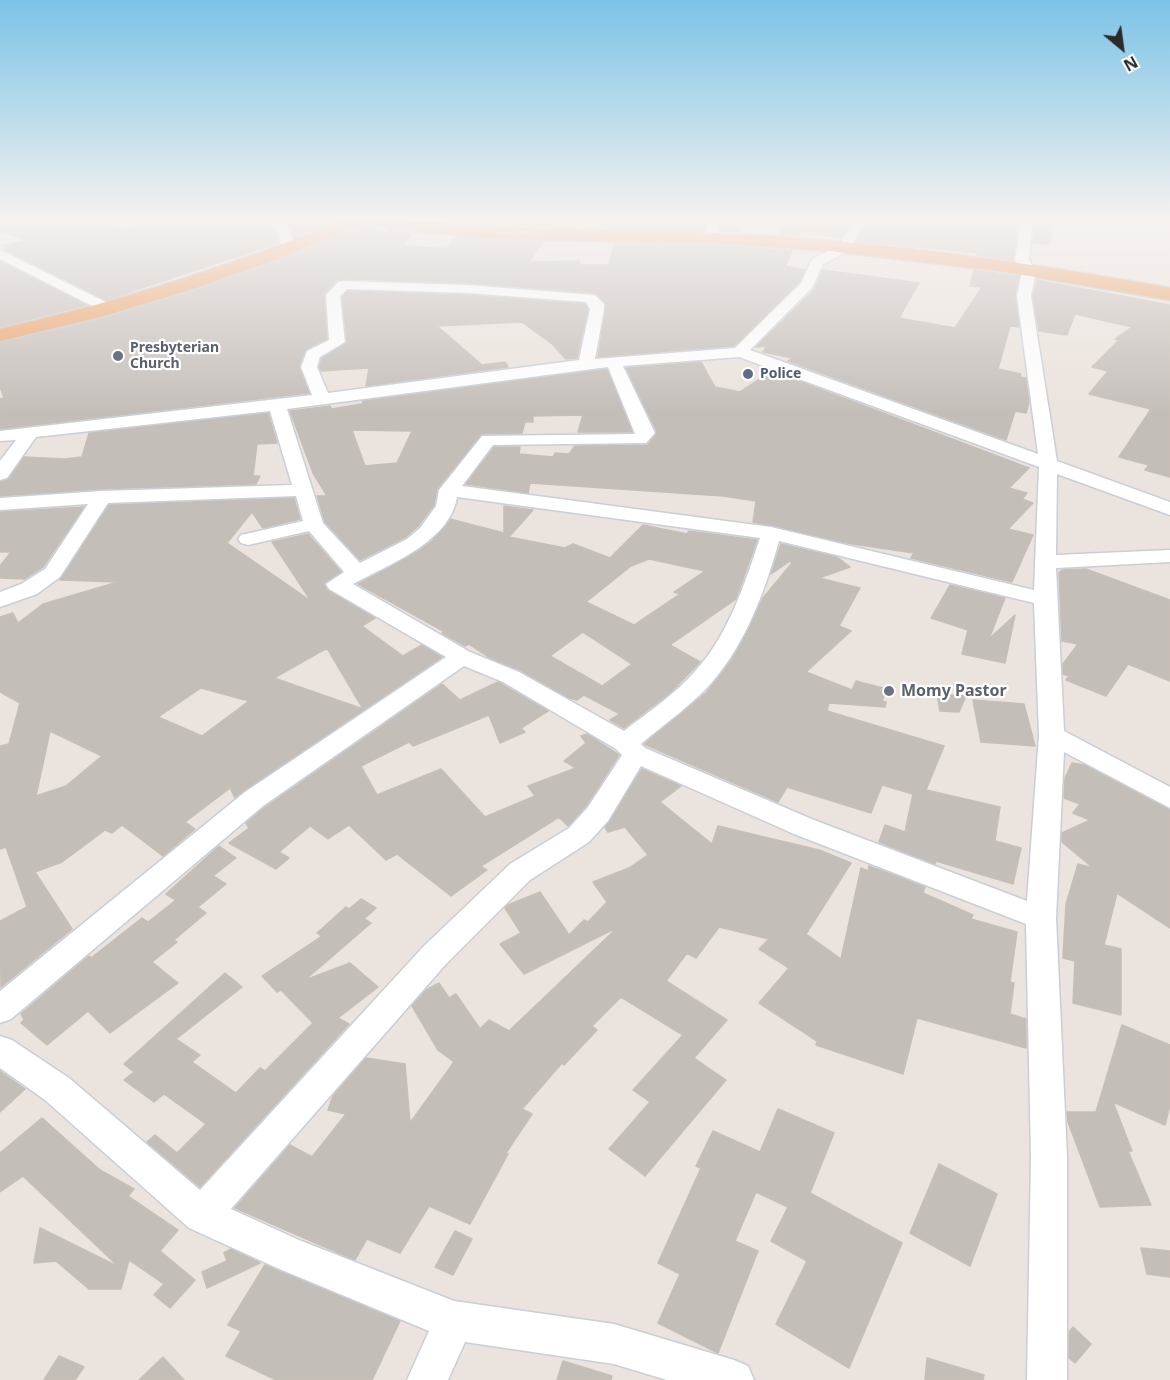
<!DOCTYPE html>
<html>
<head>
<meta charset="utf-8">
<style>
	body { margin:0 }
	#map { position:relative; width:1170px; height:1380px; overflow:hidden; background:#ebe3dd; font-family:"Noto Sans",sans-serif }
	canvas { display:block }
	.north { position:absolute; left:1092px; top:18px; width:60px; height:60px; -webkit-text-stroke:4px #fff; paint-order:stroke; rotate:151deg; font-size:16px; font-weight:700; line-height:24px; text-align:center; color:#2a2a2a }
	.north::after { content:''; display:block; margin:auto; width:21px; height:27px; background:#2a2a2a; clip-path:polygon(50% 0,100% 100%,50% 72%,0 100%) }
</style>
</head>
<body>
<div id="map">
<canvas width="1170" height="1380"></canvas>
<div class="north">N</div>
</div>
<script>
const ctx = document.querySelector('canvas').getContext('2d');
ctx.lineJoin = 'round';
function fill(path, color) { ctx.fillStyle = color; ctx.fill(path, 'evenodd'); }
function stroke(path, color, width, dash) { ctx.strokeStyle = color; ctx.lineWidth = width; ctx.lineCap = dash ? 'butt' : 'round'; ctx.setLineDash(dash || []); ctx.stroke(path); }
function label(font, color, halo, rows, align = 'center') {
  ctx.font = font + ' "Noto Sans",sans-serif'; ctx.lineWidth = 4.5; ctx.setLineDash([]); ctx.textBaseline = 'middle'; ctx.strokeStyle = halo; ctx.fillStyle = color; for (const [text, x, y, turn = 0] of rows) {
    ctx.save(); ctx.translate(x, y); ctx.rotate((+turn || 0) * Math.PI / 180); ctx.textAlign = isNaN(turn) ? turn : align; if (halo) ctx.strokeText(text, 0, 0); ctx.fillText(text, 0, 0); ctx.restore();
  }
}
const building = new Path2D(`
	M0,219H95L124,230L156,219H263L276,231L278,243L106,300L4,249L9,248L4,246L26,240L0,230Z
	M281,219H315L331,222L294,237L288,224Z
	M472,219H558L553,227L469,223Z
	M603,219H704L705,230L607,228Z
	M720,219H731V227H739L738,232L721,231Z
	M791,219H854L841,238L801,232L799,236L779,234Z
	M874,219H1019L1013,260L977,255L978,253L857,241L861,232Z
	M1035,219H1053L1050,244L1033,243Z
	M370,227L387,235L388,229L412,233L403,245L446,249L456,237L543,242L529,262L579,261L580,265H609L614,243L715,245L792,251L785,266L805,270L799,282L734,346L598,357L606,304L595,293L468,283L343,279L336,280L324,295L327,339L306,349L299,366L309,393L0,429V399L4,398L0,387V343L101,319L191,292L360,228Z
	M0,262L86,305L0,327Z
	M823,270L919,283L899,318L955,328L982,287L970,286L974,270L1019,276L1015,296L1019,327L1010,326L998,369L1021,374L1019,377L1026,378L1029,402L1026,413L1015,411L1006,440L788,361L793,358L763,352L767,346L756,347L814,290Z
	M1037,280L1170,305V477L1145,470L1149,465L1119,457L1151,409L1089,394L1108,371L1092,367L1119,340L1115,339L1132,327L1075,314L1067,335L1039,331L1033,296Z
	M348,291L468,295L585,304L588,309L577,358L566,359L552,344L522,322L437,326L482,365L505,362L508,367L366,386L369,368L321,371L319,367L322,358L347,342L342,297Z
	M701,362L715,387L740,392L772,371L1029,468L1009,488L1027,493L1022,499L1033,503L1008,529L1033,535L1012,582L911,558L914,553L846,543L753,522L756,501L723,496L530,483L528,493L466,484L494,447H520L519,454L553,457L555,453L569,454L575,446L648,445L657,432L626,368Z
	M607,369L632,432H578L583,415L533,416V422H525L522,433L482,434L437,489L434,505L418,526L406,537L360,560L325,522L317,496H327L313,473L290,411L330,406L331,409L362,404L363,401ZM352,430L412,431L397,463L365,466Z
	M268,413L277,443L257,444L253,476H260L256,484L102,489L0,496V482L9,479L24,457L65,459L82,457L89,433Z
	M294,498L300,519L263,528L252,512L227,543L311,601L272,542L308,534L341,572L325,582L327,590L375,618L362,626L403,656L422,645L442,657L235,798L230,788L185,822L195,829L163,856L122,825L112,833L105,830L62,862L35,872L72,929L1,987L0,921L27,907L6,847L0,849V746L9,744L20,703L0,692V617L13,613L18,623L43,604L118,582L60,580L109,505ZM327,648L363,709L274,678ZM201,688L249,701L202,736L158,717ZM50,731L102,756L66,786L36,796Z
	M504,506L533,510L509,537L565,548L573,544L610,558L643,525L687,534L689,531L757,540L736,599L670,645L700,662L670,693L624,728L610,720L620,714L584,695L577,700L569,698L520,670L492,659L469,644L465,646L442,633L445,632L358,584L417,552L432,541L450,519L504,533ZM649,559L705,571L674,592L680,594L634,625L586,602L631,566ZM583,632L632,664L602,686L550,656Z
	M84,507L43,567L25,579L0,578V566L11,552H0V512Z
	M781,544L837,557L850,567L819,578L860,588L839,626L851,631L806,672L852,690L856,681L887,689L882,701L886,702L885,707L829,703L827,711L944,746L926,790L1000,807L995,841L1021,848L1013,884L936,861L935,864L879,842L885,825L905,832L913,794L882,785L871,813L787,787L778,802L644,744L707,692L733,658L763,598L792,563L790,561L771,574Z
	M1086,569L1170,600V681L1128,664L1106,696L1066,680L1069,676L1063,674V664L1078,644L1062,641L1059,573L1062,570Z
	M950,585L1005,598L989,639L1015,615L1005,663L962,654L968,630L931,618Z
	M498,682L548,711L521,728L525,732L500,743L489,715L413,746L409,742L361,766L377,795L441,769L485,817L535,796L528,786L576,768L564,761L586,743L581,736L587,734L619,755L586,806L568,826L559,817L481,866L487,870L451,896L397,854L386,860L349,825L328,839L310,826L279,852L289,858L276,869L229,843L249,828L246,823L264,808L442,684L460,700Z
	M937,694L966,696L959,712L940,711Z
	M973,700L1024,704L1035,746L981,742Z
	M1072,763L1084,765L1170,810V928L1117,893L1104,945L1121,949V1015L1073,1003L1075,961L1063,958L1066,904L1078,864L1093,868L1062,842V833L1090,820L1073,813L1080,804L1064,798L1065,778Z
	M642,769L681,786L660,802L712,844L718,826L819,850L851,863L806,934L841,959L861,868L868,871L869,866L925,887L923,893L973,915L971,919L1017,932L1010,982L1014,983L1010,1014L1026,1019V1048L917,1018L903,1074L816,1045L817,1041L759,1003L789,968L759,949L769,939L719,927L696,958L687,953L666,981L727,1020L694,1058L726,1080L645,1176L609,1149L650,1102L633,1090L683,1035L621,997L592,1026L597,1030L564,1065L562,1063L522,1109L532,1114L506,1153L508,1154L470,1224L429,1206L400,1253L367,1239L355,1260L235,1208L290,1145L312,1157L346,1114L328,1110L333,1096L366,1058L405,1064L410,1123L454,1062L438,1050L412,1006L426,990L439,983L449,998L456,994L480,1029L489,1020L509,1031L618,927L524,974L500,944L521,933L505,908L508,905L540,892L569,935L584,920L588,922L607,902L593,882L629,868L648,855L625,827L608,832L605,827Z
	M219,846L236,858L213,876L226,884L198,907L206,913L174,940L177,942L152,962L178,983L110,1033L88,1011L47,1045L21,1023L24,1020L21,1014L89,956L91,958L142,918L148,922L176,900L166,894Z
	M361,899L376,908L364,919L371,923L305,980L350,963L378,987L338,1018L349,1024L200,1187L147,1142L155,1135L177,1153L206,1124L164,1094L154,1102L124,1080L134,1072L124,1064L225,973L242,987L176,1039L200,1055L192,1062L236,1093L260,1068L265,1071L313,1023L281,990L277,992L262,976L322,936L317,933L346,907L349,909Z
	M1122,1025L1170,1045V1105L1165,1125L1113,1102L1132,1151H1128L1151,1205L1100,1207L1068,1122L1067,1112H1096Z
	M0,1071L25,1089L0,1112Z
	M778,1109L834,1133L810,1193L902,1243L849,1368L776,1324L807,1261L771,1241L788,1207L756,1192L735,1241L758,1251L718,1353L658,1323L680,1274L658,1263L701,1168L696,1166L713,1131L760,1152Z
	M42,1118L100,1170L134,1189L128,1196L178,1230L160,1251L195,1280L170,1308L154,1295L164,1284L129,1260L121,1289H89L56,1261L34,1263L40,1228L119,1267L23,1176L0,1192V1153Z
	M939,1164L997,1194L970,1266L910,1233Z
	M455,1231L472,1239L453,1275L435,1267Z
	M1141,1248L1170,1251V1277L1147,1274Z
	M231,1249L260,1263L207,1288L202,1272L227,1261L224,1253Z
	M265,1265L400,1321L372,1380H276L226,1356L241,1331L228,1325Z
	M1073,1327L1091,1344L1075,1363L1069,1358V1332Z
	M59,1356L84,1367L75,1380H44Z
	M163,1357L184,1380H139Z
	M927,1358L984,1375L983,1380H925Z
	M563,1361L612,1376L611,1380H557Z`);
fill(building, '#c4beb9');
stroke(building, '#c6bfb7', 1.5);
const minor = new Path2D(`
	M97,219H154L123,228Z
	M265,219C286,219 290,227 294,247L292,250H282L278,230Z
	M706,219H718L719,241L714,242L708,238Z
	M858,219H872L859,231L850,250L823,264L812,288L750,350L1038,454L1017,296L1022,271L1015,260L1021,219H1033L1029,260L1036,271L1031,296L1057,461L1170,502V515L1057,474L1056,555L1170,550V562L1056,568L1064,731L1170,787V808L1064,752L1056,918L1067,1157V1380H1027L1031,1157L1026,924L794,834L641,766L608,821L589,842L530,880L446,964L231,1209L299,1240L454,1301L614,1324L734,1360L748,1366L754,1380H667L614,1364L465,1342L448,1380H407L429,1331L277,1268L189,1228L45,1100L0,1068V1036L12,1040L69,1078L200,1190L424,946L510,864L569,828L588,807L622,755L616,749L503,682L464,666L263,806L11,1019L0,1023V991L245,792L446,657L329,589L326,584L344,572L309,531L248,545L241,543L238,539L241,535L303,521L296,496L108,503L60,577L37,594L0,607V592L21,584L45,569L88,504L0,510V498L102,491L292,485L270,411L36,437L7,478L0,480V461L16,440L0,441V431L312,395L301,367L307,351L329,340L326,295L338,282L343,281L468,285L595,295L604,304V309L595,359L735,348L801,283L812,259L840,245L850,226ZM347,289L468,293L586,302L590,309L579,360L328,393L317,367L320,357L345,342L340,296ZM739,357L1039,467L1034,590L771,527L462,486L493,445L646,443L655,433L623,366ZM608,367L635,434L482,436L439,490L436,506L420,528L407,539L360,563L323,523L287,409ZM457,497L760,538C745,583 729,633 697,669C676,694 649,711 624,731L519,672L470,652L353,584C388,565 450,542 457,497ZM779,541L1034,603L1039,735L1027,901L814,820L645,748L641,744C662,726 685,710 705,690C744,649 764,594 779,541Z
	M0,250L114,306L116,309L109,313L104,312L0,259Z`);
const trunk = new Path2D(`
	M345,219C409,219 471,227 535,229C595,231 656,230 716,233C869,240 1020,261 1170,288V300L1000,271L830,251L715,243L499,239L414,231L366,223L280,258L190,290L100,317L0,341V329C118,302 233,266 345,219Z`);
stroke(minor, '#c9ced7', 3);
stroke(trunk, '#c3c3c3', 3);
fill(minor, '#fff');
fill(trunk, '#eca064');
const sky = ctx.createLinearGradient(0, 0, 0, 413);
sky.addColorStop(0, '#7bc3e7');
sky.addColorStop(0.53, '#f6f2f0');
sky.addColorStop(1, '#f6f2f000');
ctx.fillStyle = sky;
ctx.fillRect(0, 0, 1170, 413);
for (const [x, y, r, color] of [
	[118,356,6,"#6b7280"],
	[748,374,6,"#5c6f8a"],
	[889,691,6,"#6b7280"]
]) { const dot = new Path2D(); dot.arc(x, y, r, 0, 2 * Math.PI); ctx.fillStyle = color; ctx.fill(dot); stroke(dot, '#fff', 2); }
label('bold 14px', '#5b616d', '#fff', [
	["Presbyterian",130,348],
	["Church",130,364]
], 'left');
label('bold 14px', '#4e5e75', '#fff', [
	["Police",760,374]
], 'left');
label('bold 16px', '#5b616d', '#fff', [
	["Momy Pastor",901,691]
], 'left');
</script>
</body>
</html>
